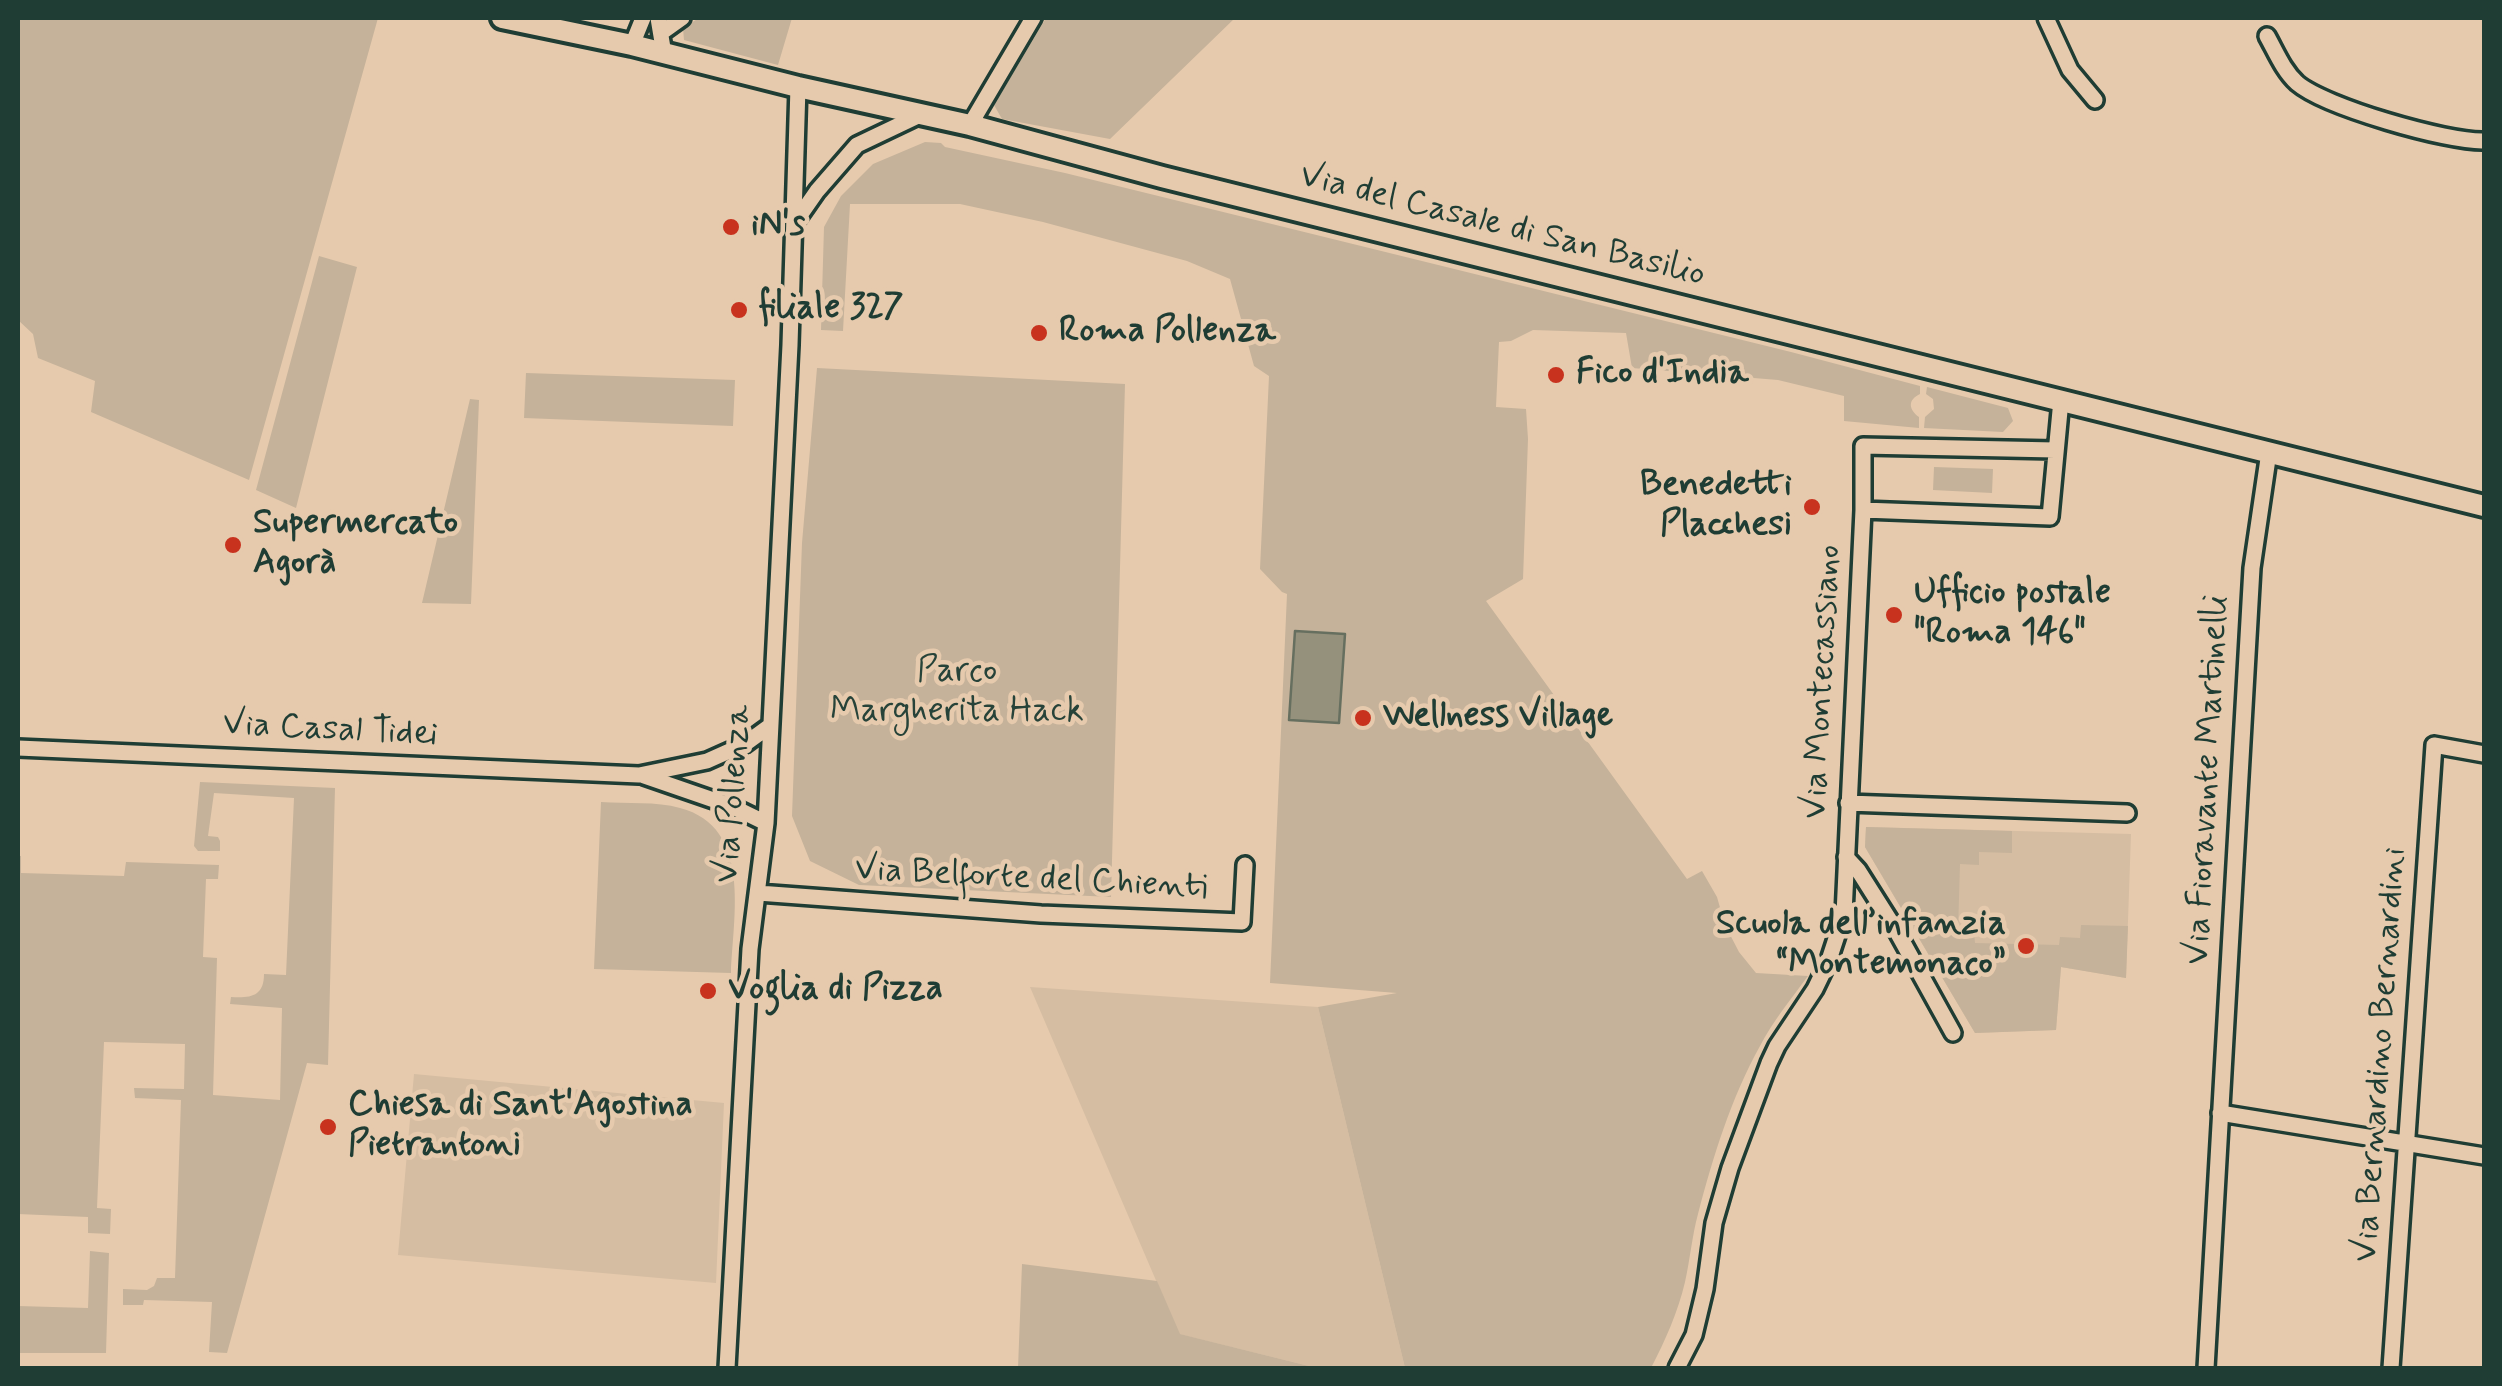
<!DOCTYPE html>
<html>
<head>
<meta charset="utf-8">
<style>
	body { margin:0 }
	#map { position:relative; width:2502px; height:1386px; overflow:hidden; background:#e6caad; font-family:Mynerve,sans-serif }
	canvas { display:block }
	.frame { position:absolute; inset:0; border:20px solid #1f3d34; pointer-events:none }
</style>
</head>
<body>
<div id="map">
<canvas width="2502" height="1386"></canvas>
<div class="frame"></div>
</div>
<script>
const ctx = document.querySelector('canvas').getContext('2d');
ctx.lineJoin = 'round';
function fill(path, color) { ctx.fillStyle = color; ctx.fill(path, 'evenodd'); }
function stroke(path, color, width, dash) { ctx.strokeStyle = color; ctx.lineWidth = width; ctx.lineCap = dash ? 'butt' : 'round'; ctx.setLineDash(dash || []); ctx.stroke(path); }
function label(font, color, halo, rows, align = 'center') {
  ctx.font = font + ' Mynerve,sans-serif'; ctx.lineWidth = 9; ctx.setLineDash([]); ctx.textBaseline = 'middle'; ctx.strokeStyle = halo; ctx.fillStyle = color; for (const [text, x, y, turn = 0] of rows) {
    ctx.save(); ctx.translate(x, y); ctx.rotate((+turn || 0) * Math.PI / 180); ctx.textAlign = isNaN(turn) ? turn : align; if (halo) ctx.strokeText(text, 0, 0); ctx.fillText(text, 0, 0); ctx.restore();
  }
}
fill(new Path2D(`
	M1866,827L2131,834L2126,978L2061,967L2056,1030L1975,1033L1865,847Z
	M1030,987L1318,1007L1405,1368H1317L1179,1334Z
	M414,1074L724,1103L716,1283L398,1255Z`), '#d5bda2');
fill(new Path2D(`
	M18,18H378L249,480L91,412L95,381L38,358L33,334L18,320Z
	M699,18H792L778,65L684,40L683,28Z
	M1046,18H1235L1110,139L1002,119L994,105Z
	M925,142L941,143L945,147L1065,173L1791,352L1920,386V394C1907,400 1909,410 1919,417V428L1844,421V396L1778,380L1632,368L1626,333L1533,330L1511,341L1499,342L1496,407L1526,409L1528,439L1523,579L1486,601L1687,879L1702,871L1717,897L1725,925L1739,952L1756,973L1808,976C1791,999 1773,1021 1760,1046C1731,1098 1713,1157 1698,1214C1692,1236 1690,1260 1685,1282C1678,1312 1665,1341 1651,1368H1405L1318,1007L1397,993L1270,983L1287,594L1282,592L1260,569L1269,376L1254,366L1230,279L1187,261L1043,222L960,204H850L843,331L821,330L824,227L841,196L873,164Z
	M319,256L357,267L296,508L256,490Z
	M817,368L1125,384L1111,897L859,885L810,861L792,816L802,543Z
	M526,373L735,380L733,426L524,418Z
	M1927,387L2008,408L2013,421L2003,432L1924,428L1925,417L1934,409L1933,399L1926,394Z
	M470,399L479,400L471,604L422,603Z
	M1934,467L1993,469L1992,493L1933,490Z
	M200,782L335,788L328,1065L307,1063L227,1353L209,1352L212,1302L144,1300L143,1305H123V1289L147,1290L154,1286L157,1278H175L181,1100L135,1098L134,1088L184,1089L185,1044L104,1042L97,1208L111,1209L110,1234L88,1233V1217L18,1214V856H21V873L124,876L126,862L219,865L218,879H206L203,957L217,958L213,1095L280,1100L282,1008L230,1004L231,997C250,998 264,997 264,974L286,975L294,798L214,793L208,836L218,837L220,841V851H198L194,846Z
	M601,802C627,804 656,801 680,808C753,827 733,917 731,973L594,969Z
	M1866,827L2012,831V853L1979,852V865L1960,864L1958,932H1974L1975,943L2059,945L2060,937L2080,938L2081,925L2128,926L2126,978L2061,967L2056,1030L1975,1033L1865,847Z
	M90,1251L109,1253L106,1353H18V1306L88,1308Z
	M1022,1264L1157,1281L1180,1334L1317,1368H1018Z`), '#c5b29a');
const water = new Path2D(`
	M1295,631L1345,634L1339,723L1289,720Z`);
fill(water, '#95917c');
stroke(water, '#666f5f', 2.5);
const minor = new Path2D(`
	M658,18L664,54
	M2046,18L2070,70L2095,100
	M661,33L682,18
	M2267,36C2276,52 2283,70 2297,83C2325,107 2447,142 2484,141
	M632,45L643,18
	M970,125L1033,18
	M794,224L817,191L857,145L920,115
	M1863,510L2050,517L2061,400
	M18,748L639,775L707,761L745,744L771,725
	M644,776L731,806L766,823
	M1848,803L2127,813
	M1846,857L1858,870L1896,930L1953,1033
	M758,893L1041,914L1242,922L1245,865
	M2220,1113L2484,1156
	M727,1368L750,949L766,823L790,345L798,87
	M1677,1368L1694,1335L1705,1289L1714,1223L1730,1168L1769,1063L1777,1046L1815,989L1829,960L1844,914L1863,510V446L2055,450
	M2206,1368L2252,568L2269,452
	M2391,1368L2434,745L2484,754`);
const tertiary = new Path2D(`
	M502,18L632,45L798,87L970,125L1162,177L2484,506`);
stroke(minor, '#1f3d34', 22);
stroke(tertiary, '#1f3d34', 28);
stroke(minor, '#e6caad', 15);
stroke(tertiary, '#e6caad', 20);
for (const [x, y, r, color] of [
	[731,227,10,"#c8321e"],
	[739,310,10,"#c8321e"],
	[1039,333,10,"#c8321e"],
	[1556,375,10,"#c8321e"],
	[1812,507,10,"#c8321e"],
	[233,545,10,"#c8321e"],
	[1894,615,10,"#c8321e"],
	[1363,718,10,"#c8321e"],
	[2026,946,10,"#c8321e"],
	[708,991,10,"#c8321e"],
	[328,1127,10,"#c8321e"]
]) { const dot = new Path2D(); dot.arc(x, y, r, 0, 2 * Math.PI); ctx.fillStyle = color; ctx.fill(dot); stroke(dot, '#e6caad', 4); }
label('bold 35px', '#1f3d34', '#e6caad', [
	["iN's",751,227],
	["filiale 327",759,310],
	["Roma Pollenza",1059,333],
	["Fico d'India",1576,375],
	["Benedetti",1792,487,"right"],
	["Placchesi",1792,527,"right"],
	["Supermercato",253,525],
	["Agorà",253,565],
	["Ufficio postale",1914,595],
	["\"Roma 146\"",1914,635],
	["Wellness Village",1383,718],
	["Scuola dell’infanzia",2006,926,"right"],
	["“Montemonaco”",2006,966,"right"],
	["Voglia di Pizza",728,991],
	["Chiesa di Sant'Agostina",348,1107],
	["Pietrantoni",348,1147]
], 'left');
label('35px', '#1f3d34', '#e6caad', [
	["Via del Casale di San Basilio",1502,227,14],
	["Via Montecassiano",1824,682,-87],
	["Via Casal Tidei",330,731,3],
	["Via Fioravante Martinelli",2209,780,-87],
	["Via Pollenza",735,794,-86],
	["Via Belforte del Chienti",1031,880,3],
	["Via Bernardino Bernardini",2382,1055,-86]
]);
label('35px', '#274339', '#e6caad', [
	["Parco",957,673],
	["Margherita Hack",957,713]
]);
</script>
</body>
</html>
